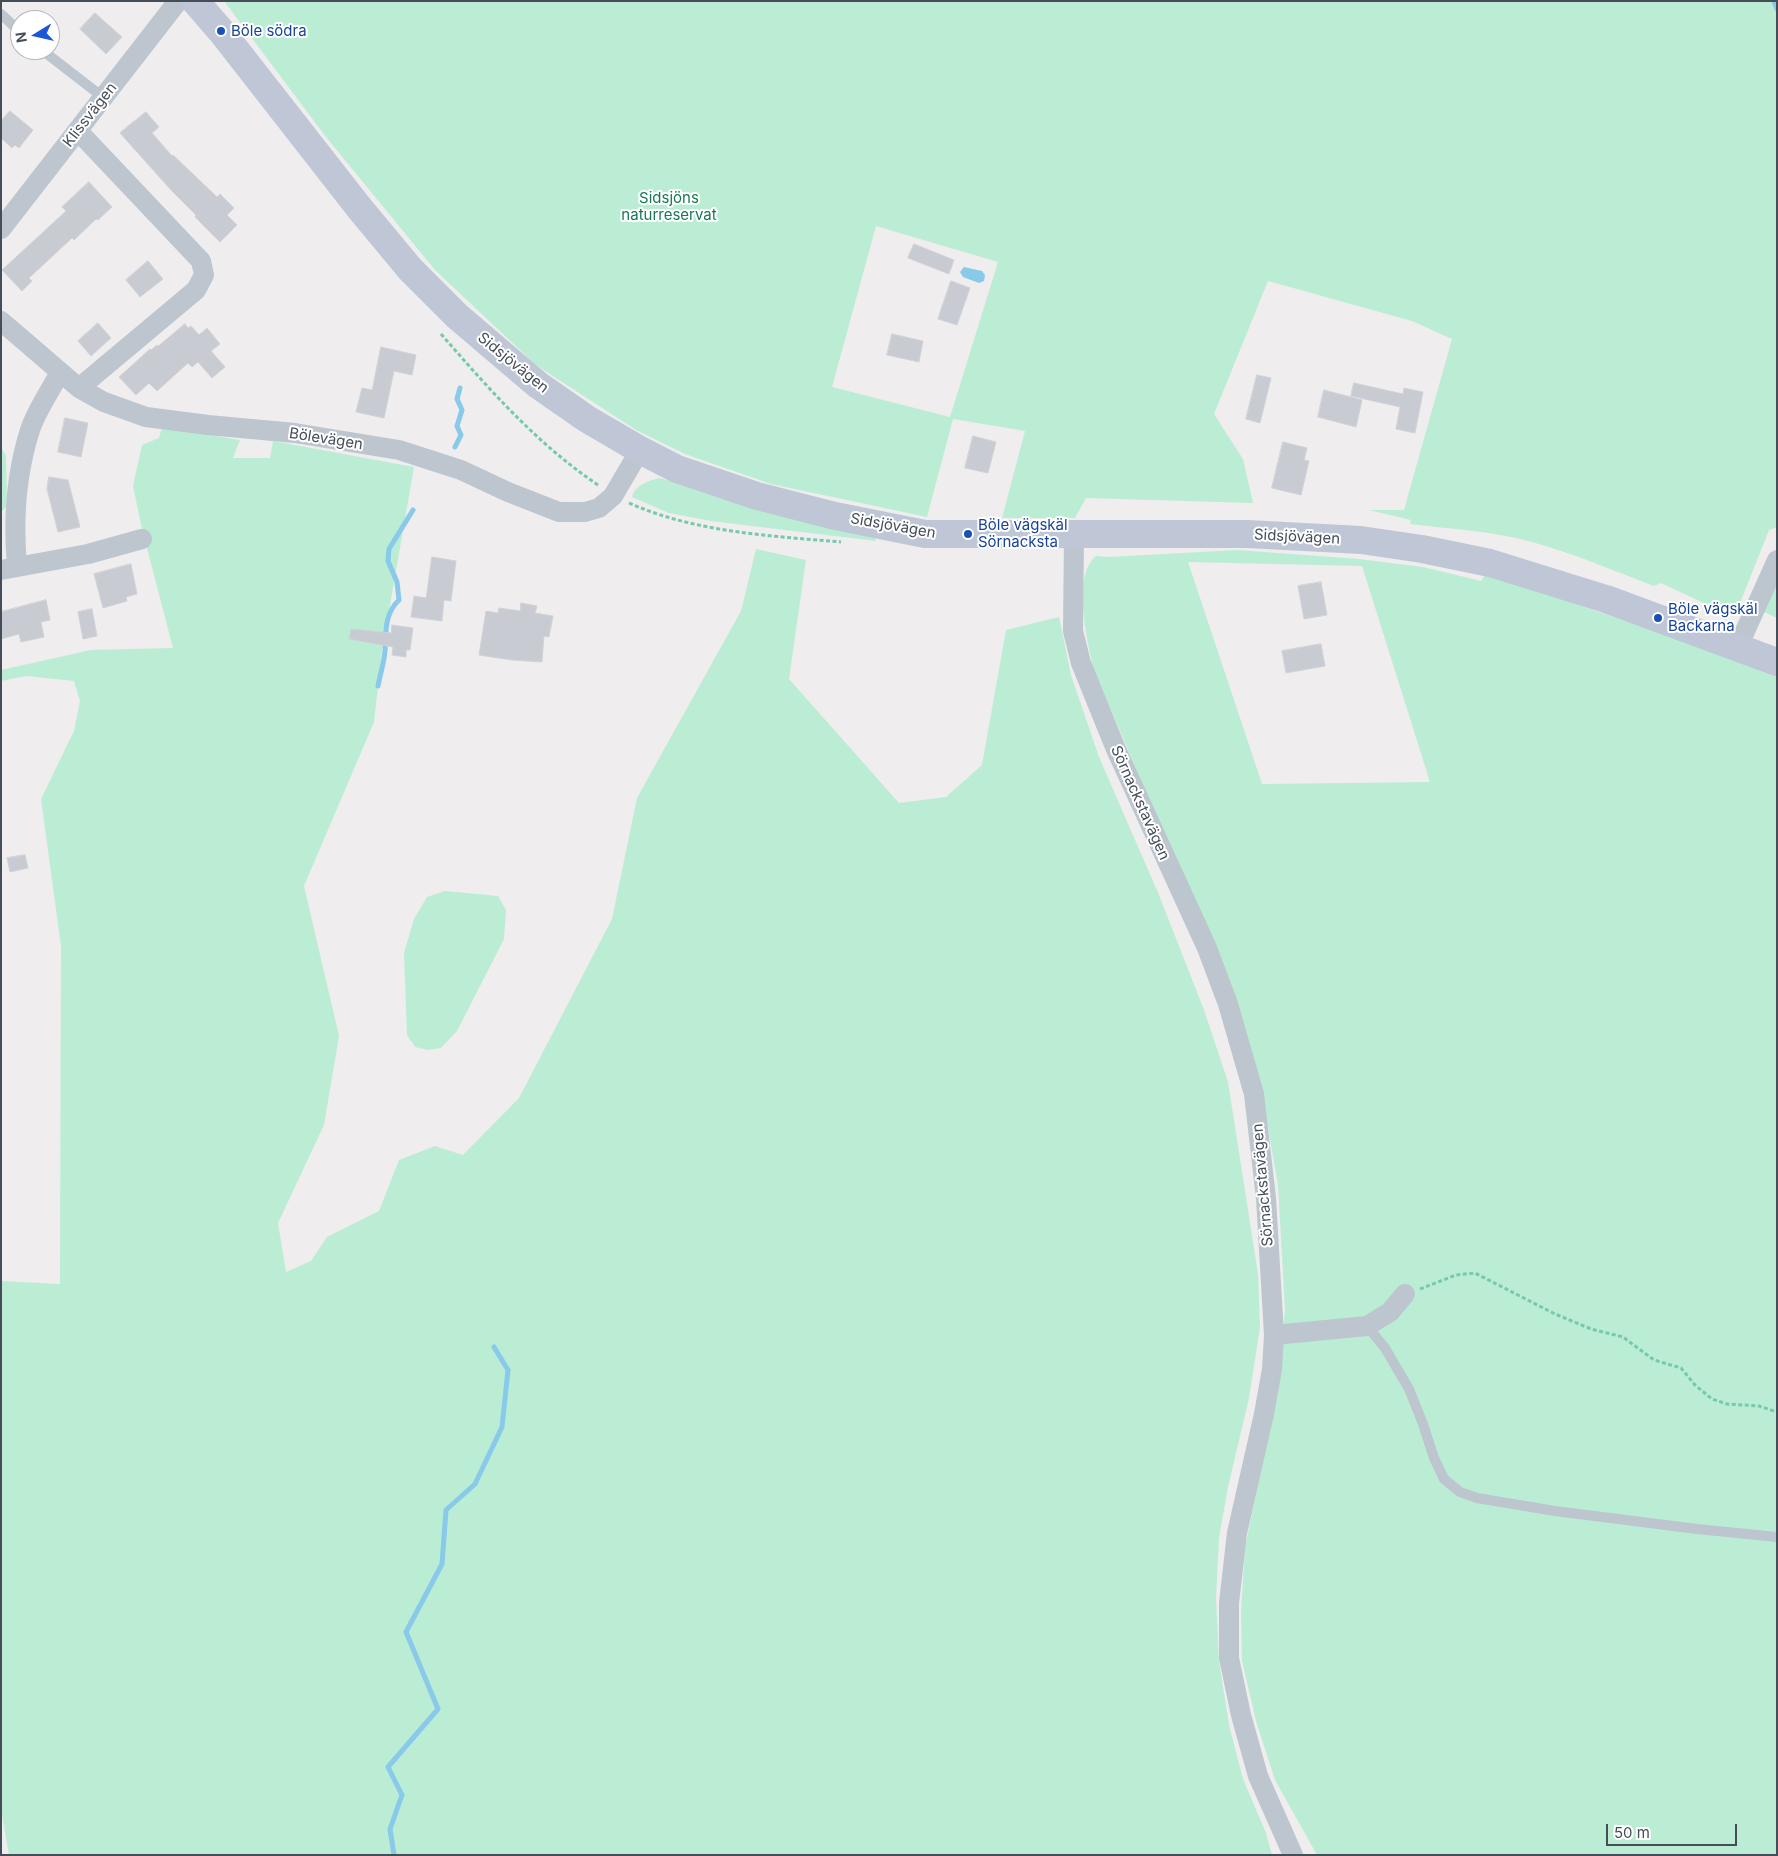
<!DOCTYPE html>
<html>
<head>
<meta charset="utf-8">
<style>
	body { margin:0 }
	#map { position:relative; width:1778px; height:1856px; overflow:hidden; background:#efeded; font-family:Inter,sans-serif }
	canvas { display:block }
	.frame { position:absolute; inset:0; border:2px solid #454d59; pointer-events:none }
	.north { position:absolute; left:10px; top:10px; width:50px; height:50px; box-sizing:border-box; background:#fff; border:1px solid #b5b8bd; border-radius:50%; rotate:261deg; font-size:14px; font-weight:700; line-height:20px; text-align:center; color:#454d59 }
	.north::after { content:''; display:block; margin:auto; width:18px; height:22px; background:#1d57d9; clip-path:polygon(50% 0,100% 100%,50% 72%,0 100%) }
	.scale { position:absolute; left:1606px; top:1824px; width:131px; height:22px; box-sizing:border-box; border:2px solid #454d59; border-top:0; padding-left:6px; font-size:15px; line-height:18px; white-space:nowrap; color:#454d59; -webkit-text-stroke:4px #fff; paint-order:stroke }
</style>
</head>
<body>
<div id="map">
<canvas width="1778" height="1856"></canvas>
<div class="frame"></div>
<div class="north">N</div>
<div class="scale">50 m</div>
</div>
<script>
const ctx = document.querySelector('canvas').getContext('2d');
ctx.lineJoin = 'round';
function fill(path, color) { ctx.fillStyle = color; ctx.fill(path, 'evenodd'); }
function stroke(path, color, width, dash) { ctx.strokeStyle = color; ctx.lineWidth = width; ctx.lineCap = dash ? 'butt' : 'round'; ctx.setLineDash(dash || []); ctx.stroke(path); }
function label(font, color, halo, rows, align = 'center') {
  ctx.font = font + ' Inter,sans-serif'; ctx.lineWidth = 4; ctx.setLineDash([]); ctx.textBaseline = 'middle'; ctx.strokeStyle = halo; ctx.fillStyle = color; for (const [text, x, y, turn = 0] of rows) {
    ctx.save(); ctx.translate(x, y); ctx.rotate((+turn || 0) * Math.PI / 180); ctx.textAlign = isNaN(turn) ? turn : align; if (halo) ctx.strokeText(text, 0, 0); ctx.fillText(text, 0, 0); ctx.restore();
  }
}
fill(new Path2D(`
	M224,1H1777V527L1769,530L1740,603L1721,611L1661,583L1654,586C1614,571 1573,553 1532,542C1492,531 1451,529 1410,524L1411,520L1369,510H1404L1452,339L1412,321L1268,281L1214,414L1243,459L1253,503L1086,498L1075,518H1002L1025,431L953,419L927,517L771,484L685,454L636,430L536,365L435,270L326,137ZM876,226L998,262L950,417L832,387Z
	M162,427L240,440L233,458H270L273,441L414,467L382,651L374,722L304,886L339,1036L324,1125L278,1223L286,1272L311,1261L327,1237L379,1211L399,1160L435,1146L463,1155L519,1098L612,919L637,798L741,611L756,549L806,560L789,679L899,803L946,797L982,765L1006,630L1059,617L1071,675L1099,757L1159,895L1204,1010L1228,1082L1258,1274L1260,1327L1249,1398L1228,1487L1219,1538L1216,1598L1219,1661L1229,1725L1243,1779L1266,1833L1272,1855H9L1,1809V1281L60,1284L61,946L41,799L74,731L80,701L74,681L26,676L1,681V670L91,650L173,648L142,529L133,486L142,445L159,438Z
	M1,447L6,456L7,506L1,512Z
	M659,478L692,486L875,538L876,541L711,521L669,513L632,497C636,484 647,482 659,478Z
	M1237,550L1359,559L1423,567L1481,581L1486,573L1777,673V1855H1317L1275,1780L1256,1721L1242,1661L1241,1612L1245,1547L1276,1400L1285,1310L1278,1185L1259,1076L1234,997L1094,671C1088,643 1071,577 1096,556L1109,557ZM1188,562L1362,566L1430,782L1262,784Z
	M1777,582V618L1764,612Z
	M445,891L498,896L506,910L504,939L457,1031L441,1048L428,1050L415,1047L407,1035L404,953L414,919L427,897Z`), '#bbedd5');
fill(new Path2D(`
	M964,267L982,271L985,275L984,281L979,283L963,277L960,272Z`), '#89c9e9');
stroke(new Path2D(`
	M1774,1L1777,9
	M455,447L461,435L457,426L462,410L457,399L460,388
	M378,686C380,675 384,663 385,651C386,633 384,614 399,600L397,582L388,561L389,549L413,510
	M394,1855L390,1829L402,1795L388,1767L438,1709L406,1632L442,1564L446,1510L475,1484L502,1427L508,1370L494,1347`), '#89c9e9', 5);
const building = new Path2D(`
	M95,13L122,37L106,54L80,29Z
	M10,111L33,130L19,148L15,145L12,148L1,138V121Z
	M146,112L159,127L152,133L172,156L173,155L217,197L220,194L234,208L227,215L237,225L220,242L195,217L196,215L171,190L120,133Z
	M89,182L112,207L98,220L96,219L74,240L72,238L29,278L32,281L22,291L2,270L66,211L62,207Z
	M914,244L954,260L949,274L908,258Z
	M148,261L163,279L140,297L126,280Z
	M951,281L970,288L957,325L938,319Z
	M98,323L111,338L91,356L78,341Z
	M185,324L188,328L191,326L199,335L207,328L220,344L211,351L225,367L212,378L198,362L192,367L188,363L157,391L149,383L136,395L119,377L150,349L151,350L157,345L158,346Z
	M892,334L923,341L919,362L887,355Z
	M381,347L416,355L412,375L394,371L384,418L356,412L362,388L372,390Z
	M1257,375L1271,378L1260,423L1246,419Z
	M1354,383L1403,394L1404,388L1423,392L1415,433L1396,429L1400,407L1351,396Z
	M1324,390L1362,400L1356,427L1318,417Z
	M65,418L88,423L81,457L58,452Z
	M973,436L996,442L988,473L965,468Z
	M1283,442L1307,448L1304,460L1309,461L1301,495L1272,488Z
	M49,477L68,480L80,527L58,532L47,489Z
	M432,557L456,561L451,601L444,600L442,621L411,617L414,596L426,598Z
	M131,564L137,594L126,597L127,601L103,608L94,574Z
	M1321,582L1327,615L1304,619L1298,586Z
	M46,600L50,620L41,622L44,637L21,642L19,634L1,639V612Z
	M521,603L537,606L535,613L553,616L549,637L544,636L542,662L512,660L479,655L486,611L498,613L499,608L520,611Z
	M92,609L97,636L83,639L78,612Z
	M392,625L413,628L410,650H406V657L392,655L393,647L349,639L351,629L391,633Z
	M1321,644L1325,666L1286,673L1282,651Z
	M25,855L28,868L10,872L7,858Z`);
fill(building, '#c9cbd2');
stroke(building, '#d1d2d8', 1);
stroke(new Path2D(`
	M441,334C489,389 537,444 598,485
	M629,503C694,532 770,536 841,542
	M1420,1289L1456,1275L1475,1273L1555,1314L1591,1329L1623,1337L1654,1360L1681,1368L1695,1385L1712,1399L1727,1404L1759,1406L1777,1412`), '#74caaa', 3, [4, 2.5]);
stroke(new Path2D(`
	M1,14L20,32
	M42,50L104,98
	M1367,1326L1385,1348L1409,1389L1423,1424L1434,1458L1444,1479L1460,1492L1477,1498L1555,1511L1697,1529L1777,1537`), '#bdc5cf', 10);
stroke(new Path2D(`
	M78,131L201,261L204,275L196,290L79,388
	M1,229L178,1
	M1,321L79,388L104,402L146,417L208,425L295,433L399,450L461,470L508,492L559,512H585L599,508L613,496L640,450
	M1074,535L1073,631L1081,663L1115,747L1207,948L1228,1004L1254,1094L1266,1198L1274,1335L1272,1369L1264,1414L1237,1533L1229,1603V1658L1241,1715L1258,1776L1293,1855
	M17,566C13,521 16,474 30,430C36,411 51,390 60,372
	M1,570L88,554L142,539
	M1737,649L1777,560
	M1274,1335L1367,1326L1390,1312L1405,1294`), '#bdc5cf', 20);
stroke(new Path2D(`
	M195,1L221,31L361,210L410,269L457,316L538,385L587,419L640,450L677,469L757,496L835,516L925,534H1247L1361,540L1422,549L1490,563L1606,599L1777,662`), '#bfc7d6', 28);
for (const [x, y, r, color] of [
	[221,31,5,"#1a4fb4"],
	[968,534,5,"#1a4fb4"],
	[1658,618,5,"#1a4fb4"]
]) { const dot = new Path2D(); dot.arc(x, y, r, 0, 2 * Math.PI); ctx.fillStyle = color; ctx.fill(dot); stroke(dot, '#fff', 2); }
label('15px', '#164399', '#fff', [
	["Böle södra",231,31],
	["Böle vägskäl",978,525],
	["Sörnacksta",978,542],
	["Böle vägskäl",1668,609],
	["Backarna",1668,626]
], 'left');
label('15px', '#454d59', '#fff', [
	["Klissvägen",90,115,-52],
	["Sidsjövägen",513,363,39],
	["Bölevägen",326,439,9],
	["Sidsjövägen",893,526,10],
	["Sidsjövägen",1297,537,3],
	["Sörnackstavägen",1140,803,66],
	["Sörnackstavägen",1263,1185,-95]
]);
label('15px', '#187855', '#fff', [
	["Sidsjöns",669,198],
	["naturreservat",669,215]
]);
</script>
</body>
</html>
